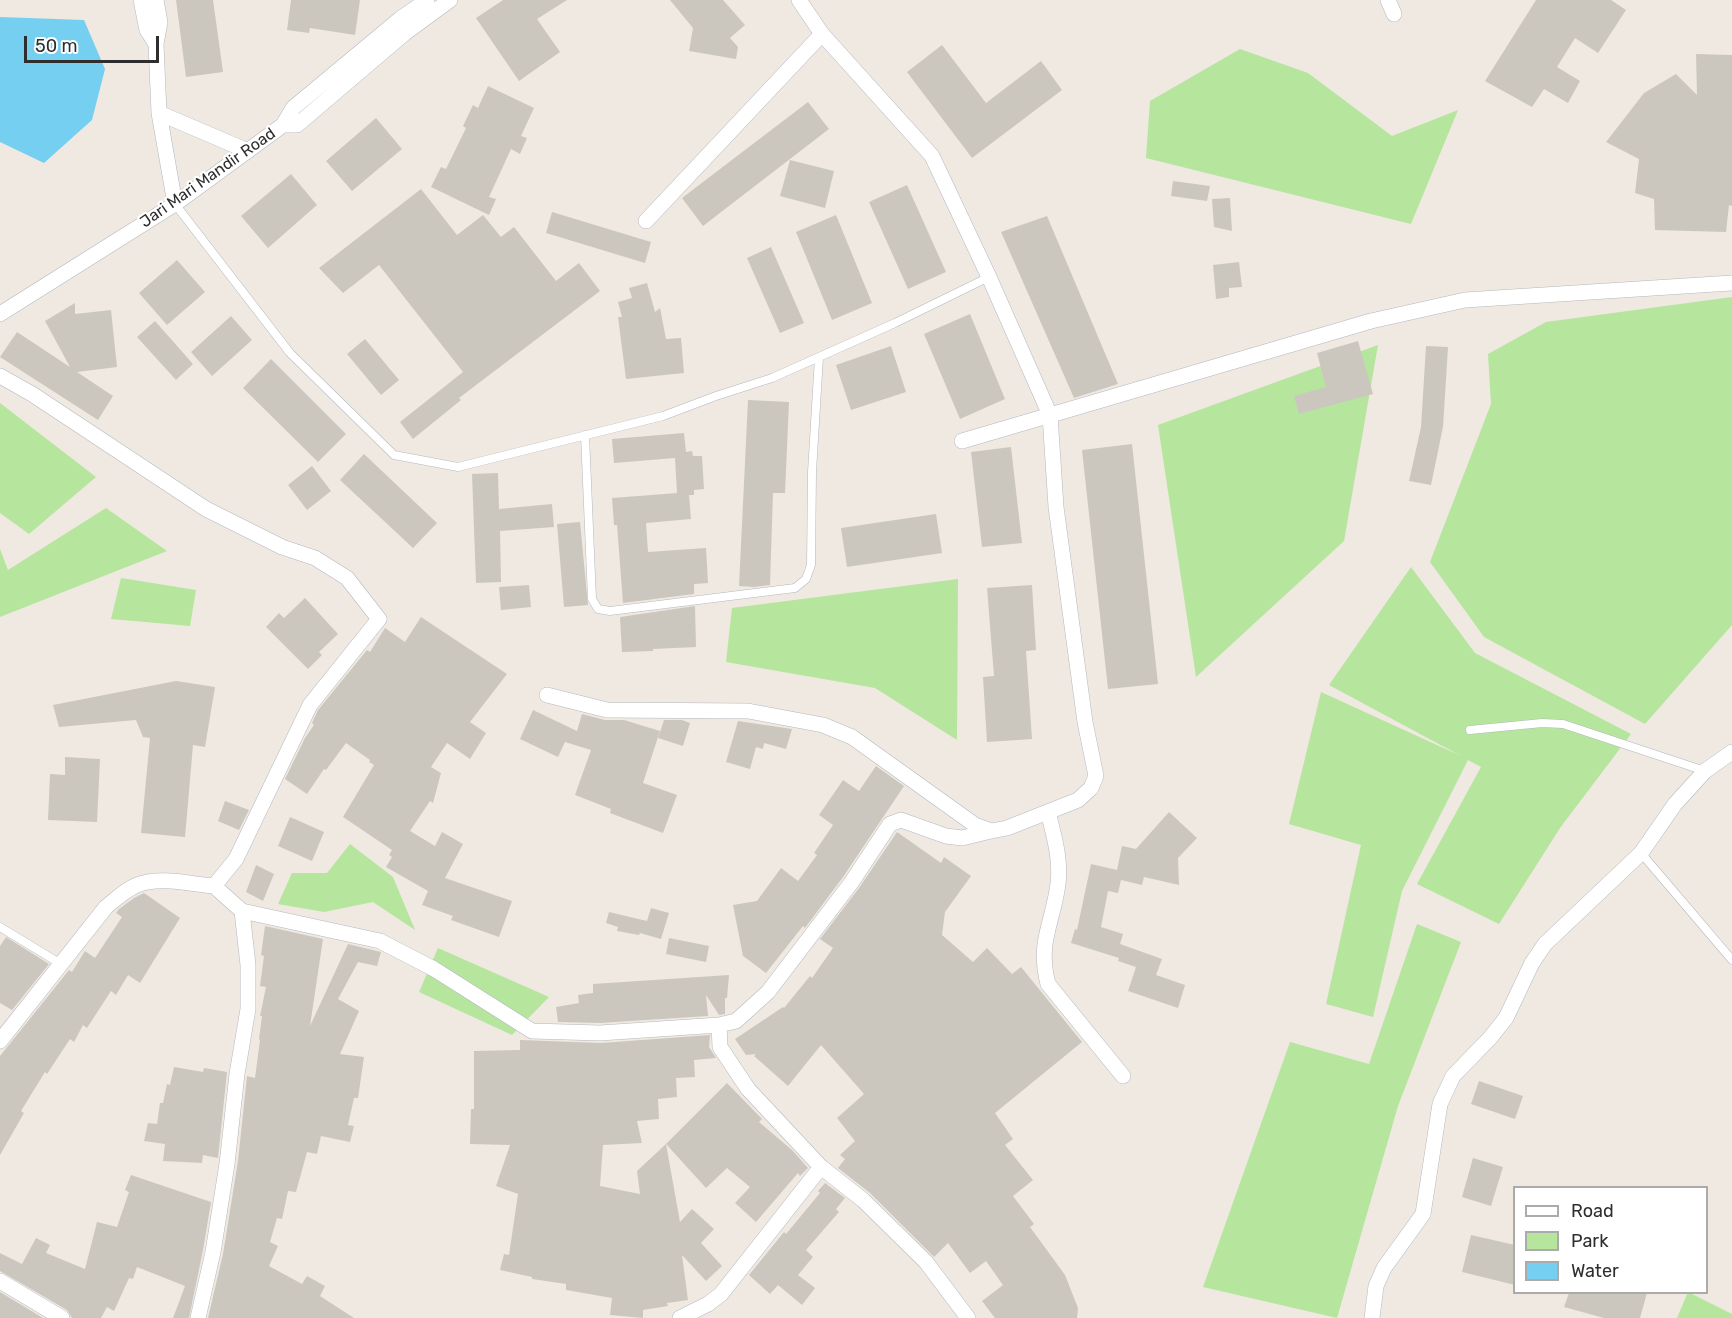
<!DOCTYPE html>
<html>
<head>
<meta charset="utf-8">
<style>
	body { margin:0 }
	#map { position:relative; width:1732px; height:1318px; overflow:hidden; background:#efe9e1; font-family:Rubik,sans-serif }
	canvas { display:block }
	.legend { position:absolute; left:1513px; top:1186px; width:195px; height:108px; box-sizing:border-box; background:#fff; border:2px solid #ababab; margin:0; padding:8px 10px; list-style:none; font-size:18px; color:#2e2e2e }
	.legend li { display:flex; align-items:center; gap:12px; height:30px }
	.legend b { width:30px; border:2px solid #ababab }
	.scale { position:absolute; left:24px; top:36px; width:135px; height:27px; box-sizing:border-box; border:3px solid #2e2e2e; border-top:0; padding-left:8px; font-size:18px; line-height:21px; white-space:nowrap; color:#2e2e2e; -webkit-text-stroke:4px #fff; paint-order:stroke }
</style>
</head>
<body>
<div id="map">
<canvas width="1732" height="1318"></canvas>
<ul class="legend">
<li><b style="height:8px;background:#fff"></b>Road</li>
<li><b style="height:16px;background:#b6e59e"></b>Park</li>
<li><b style="height:16px;background:#75cff0"></b>Water</li>
</ul>
<div class="scale">50 m</div>
</div>
<script>
const ctx = document.querySelector('canvas').getContext('2d');
ctx.lineJoin = 'round';
function fill(path, color) { ctx.fillStyle = color; ctx.fill(path, 'evenodd'); }
function stroke(path, color, width, dash) { ctx.strokeStyle = color; ctx.lineWidth = width; ctx.lineCap = dash ? 'butt' : 'round'; ctx.setLineDash(dash || []); ctx.stroke(path); }
function label(font, color, halo, rows, align = 'center') {
  ctx.font = font + ' Rubik,sans-serif'; ctx.lineWidth = 4.5; ctx.setLineDash([]); ctx.textBaseline = 'middle'; ctx.strokeStyle = halo; ctx.fillStyle = color; for (const [text, x, y, turn = 0] of rows) {
    ctx.save(); ctx.translate(x, y); ctx.rotate((+turn || 0) * Math.PI / 180); ctx.textAlign = isNaN(turn) ? turn : align; if (halo) ctx.strokeText(text, 0, 0); ctx.fillText(text, 0, 0); ctx.restore();
  }
}
fill(new Path2D(`
	M1240,49L1308,73L1392,136L1458,110L1411,224L1146,158L1150,101Z
	M1732,297V625L1645,724L1484,637L1430,562L1491,404L1488,354L1546,322Z
	M1378,345L1344,541L1196,677L1158,425Z
	M0,403L96,477L29,534L0,513Z
	M106,508L167,551L0,617V549L8,570Z
	M1411,567L1475,653L1631,734L1560,828L1499,924L1417,884L1481,767L1468,760L1402,891L1373,1017L1326,1004L1361,845L1289,824L1321,692L1461,756L1329,685Z
	M121,578L196,590L190,626L111,619Z
	M958,579L957,740L875,688L726,662L732,608Z
	M350,844L393,877L415,930L373,902L324,912L278,904L292,873H327Z
	M1417,924L1461,942L1398,1106L1337,1318L1203,1287L1290,1042L1369,1064Z
	M438,948L549,997L512,1035L419,992Z
	M1688,1292L1732,1314V1318H1677Z`), '#b6e59e');
fill(new Path2D(`
	M0,17L84,20L105,69L92,120L44,163L0,142Z`), '#75cff0');
fill(new Path2D(`
	M176,0H213L223,72L186,77Z
	M291,0H360L355,35L310,28L309,33L287,30Z
	M503,0H567L537,19L560,52L519,81L476,18Z
	M670,0H723L745,25L730,38L738,47L736,59L689,51L693,28Z
	M1536,0H1611L1626,10L1598,53L1575,38L1557,67L1580,81L1568,103L1544,89L1532,107L1485,81Z
	M942,45L986,103L1041,61L1062,90L972,158L907,72Z
	M1696,54L1732,55V206L1729,205L1726,232L1655,230L1654,199L1635,193L1639,159L1606,142L1644,93L1676,74L1697,95Z
	M488,86L534,108L521,136L527,138L520,154L511,149L489,197L496,199L489,215L431,187L441,167L446,169L466,128L463,126L473,105L478,108Z
	M808,102L829,129L703,226L682,198Z
	M376,118L402,149L352,191L326,161Z
	M790,160L834,171L825,208L780,196Z
	M291,174L317,205L268,248L241,216Z
	M1173,181L1210,186L1207,201L1171,196Z
	M907,185L946,272L908,289L869,202Z
	M421,189L457,235L483,215L501,237L514,227L556,281L579,263L600,291L459,398L461,400L413,439L400,422L463,372L379,265L343,293L319,268Z
	M1230,198L1232,231L1214,227L1212,199Z
	M552,212L651,242L645,263L546,233Z
	M836,215L872,303L832,320L796,232Z
	M1047,216L1118,384L1074,398L1001,232Z
	M771,247L804,323L780,333L747,258Z
	M177,260L205,292L167,325L139,293Z
	M1239,262L1242,287L1229,288V297L1216,299L1213,265Z
	M647,283L655,312L660,308L666,339L681,338L684,373L626,379L618,317H622L618,302L632,298L629,288Z
	M75,303V314L111,310L117,367L77,372L113,396L98,420L0,357L17,332L70,367L45,321Z
	M970,314L1005,399L960,419L924,334Z
	M231,316L252,340L212,376L191,352Z
	M155,321L193,364L176,380L137,337Z
	M365,339L399,380L381,395L347,354Z
	M1358,341L1373,394L1299,414L1294,396L1326,387L1317,353Z
	M891,346L906,392L851,410L836,365Z
	M1426,346L1448,347L1443,427L1431,485L1409,481L1421,427Z
	M271,359L346,434L318,462L243,388Z
	M748,400L789,402L785,493H773L770,585L754,587L739,586Z
	M684,433L686,452L692,451L693,456H702L704,489L694,490V495H689L691,519L646,523L648,552L706,548L708,583L694,584V594L623,603L617,525H614L612,498L677,493L675,458L614,463L612,439Z
	M1132,444L1158,684L1108,689L1082,450Z
	M1011,447L1022,543L982,547L971,452Z
	M364,454L437,523L413,548L340,480Z
	M312,466L331,491L307,510L288,485Z
	M498,473L499,509L552,504L554,527L500,531L501,582L476,583L472,474Z
	M936,514L942,553L847,567L841,528Z
	M580,522L588,605L564,607L557,524Z
	M529,585L531,607L501,610L499,587Z
	M1032,585L1036,650L1026,651L1032,739L987,742L983,677L994,676L987,588Z
	M305,598L338,634L319,652L322,655L308,669L266,627L279,613L284,618Z
	M695,606L696,647L653,649V651L622,652L620,617Z
	M421,617L507,674L470,722L486,733L470,759L447,743L431,767L441,773L433,803L430,801L410,831L435,846L442,832L463,844L445,878L512,901L499,937L451,920L453,916L422,905L428,891L386,867L392,857L389,855L392,850L343,817L374,765L369,762L370,760L346,743L326,770L324,769L307,794L285,779L305,738L314,725L312,723L318,710L367,650L370,652L385,628L405,642Z
	M176,681L215,687L205,747L193,745L185,837L141,833L150,738L143,737L136,720L59,727L53,705Z
	M533,710L577,731L582,714L605,720H624L660,731L643,783L677,795L663,833L610,813L611,809L575,795L591,750L565,742L558,757L520,739Z
	M664,720H682L690,723L683,746L658,738Z
	M738,721L792,729L786,749L764,743L763,749L756,747L750,769L726,762Z
	M65,757L100,759L97,822L48,820L50,774L65,775Z
	M876,766L904,786L843,877L805,928L803,926L766,973L743,956L733,905L757,901L781,868L798,881L817,855L814,853L833,825L819,815L843,780L859,791Z
	M225,801L249,810L239,830L218,821Z
	M1169,812L1197,838L1178,858L1179,885L1144,877L1142,885L1121,880L1118,893L1108,891L1101,927L1123,934L1120,944L1162,959L1156,975L1185,985L1178,1008L1128,991L1136,967L1118,961L1119,958L1071,943L1075,929L1077,930L1091,864L1117,870L1122,846L1136,849Z
	M290,817L324,832L312,861L278,846Z
	M897,832L941,863L944,857L971,876L945,912L942,935L973,962L987,948L1012,974L1021,967L1082,1042L995,1113L1013,1139L1005,1145L1033,1180L1013,1196L1034,1224L1030,1227L1065,1275L1078,1308L1077,1318H995L982,1301L1003,1285L986,1261L970,1273L948,1243L934,1257L870,1193L838,1168L845,1159L840,1155L855,1141L837,1118L864,1094L821,1045L788,1086L754,1056L756,1054L746,1055L735,1039L783,1007L784,1008L810,976L812,978L833,948L820,939L859,888Z
	M256,865L274,874L263,901L246,892Z
	M144,893L180,918L140,983L128,975L116,995L111,991L87,1028L83,1025L74,1042L70,1039L47,1074L45,1072L21,1111L24,1113L0,1155V1056L69,970L72,972L85,951L95,958L122,917L116,913L119,909L134,898Z
	M651,908L669,913L661,939L640,933L639,935L617,931L618,927L606,923L609,912L647,921Z
	M265,926L323,939L310,1026L348,944L381,952L377,966L358,962L338,999L359,1011L340,1054L364,1057L358,1098H354L348,1125L354,1126L350,1142L321,1136L317,1154L307,1152L296,1192L288,1191L282,1219L277,1218L270,1242L278,1246L269,1266L302,1284L307,1276L325,1286L320,1296L354,1318H208L223,1254L238,1161L247,1076L255,1078L260,1040L259,1039L262,1016H260L266,987L260,986L264,956L261,955Z
	M6,937L49,964L12,1010L0,1003V946Z
	M669,938L709,946L706,962L666,954Z
	M729,975L727,998H725V1014L719,1015L706,995L708,1016L600,1023L558,1022L556,1007L579,1003L578,995L593,993V984Z
	M710,1035L709,1047L716,1058L694,1060L695,1077L676,1078L677,1097L658,1099L659,1119L637,1121L642,1143L603,1145L600,1186L640,1194L637,1171L666,1144L680,1222L692,1209L714,1229L701,1243L722,1266L706,1281L682,1255L688,1300L667,1303L668,1306L643,1310V1318L610,1315L612,1298L566,1290V1284L532,1279V1277L500,1270L504,1254L509,1255L518,1194L496,1186L510,1145L470,1144L471,1109H474V1051L520,1050V1040L601,1043Z
	M174,1067L203,1072L204,1068L227,1072L218,1158L203,1155L202,1163L163,1161L165,1144L144,1141L148,1123L157,1124L160,1103H163L167,1084L170,1085Z
	M1479,1081L1523,1096L1515,1119L1471,1104Z
	M727,1083L762,1119L759,1122L792,1150L808,1168L800,1176L798,1173L756,1222L735,1203L750,1187L727,1168L706,1188L666,1144Z
	M1473,1158L1503,1167L1491,1206L1462,1197Z
	M131,1175L211,1202L203,1250L189,1318H173L185,1286L137,1267L133,1279L129,1278L114,1311L107,1307L101,1318H72L67,1310L0,1271V1253L22,1264L36,1238L50,1245L46,1253L85,1269L97,1222L117,1227L129,1192L125,1190Z
	M825,1183L845,1198L836,1209L839,1212L806,1250L813,1257L798,1275L815,1288L802,1305L778,1285L770,1294L749,1275L784,1232L786,1234L820,1193L818,1191Z
	M1471,1235L1515,1245V1285L1462,1272Z
	M0,1292L43,1318H0Z
	M1569,1293H1647L1640,1318H1604L1564,1307Z`), '#cbc7bf');
const lane = new Path2D(`
	M175,204L290,353L394,455L458,467L663,416L716,396L772,378L819,357L812,472L811,565L806,579L795,588L610,611L598,609L592,599L585,435
	M819,357L895,323L989,277
	M1470,730L1542,723L1563,724L1705,771
	M1641,853L1732,960
	M0,927L61,964`);
const street = new Path2D(`
	M141,0L147,30L156,44L159,113L175,204
	M1388,0L1394,14
	M156,44L160,22L156,0
	M159,113L248,151
	M283,125H297L405,33L450,0
	M646,221L822,34
	M0,314L175,204L283,125L293,108L400,19L427,0
	M0,376L32,394L206,509L282,547L315,558L347,578L379,619L310,705L236,859L214,886C190,884 159,876 137,885C125,890 116,899 106,907L0,1041
	M962,441L1371,321L1465,300L1732,283
	M547,695L607,710L748,711L823,725L852,737L975,825L991,831L1007,828L1078,800L1091,788L1096,776L1085,722L1056,507L1050,415L989,277L932,156L822,34L799,0
	M1048,812C1054,836 1061,859 1058,884C1053,923 1037,942 1048,984L1123,1076
	M214,886L242,911L380,941L434,969L532,1031L600,1033L719,1025L720,1047L748,1089L821,1167L863,1200L926,1262L968,1318
	M719,1025L736,1021L768,992L851,883L890,824L901,820L946,836L962,838L991,831
	M0,1281L62,1318
	M198,1318L213,1252L227,1164L237,1074L248,1009V965L242,911
	M680,1318L708,1304L721,1294L821,1167
	M1372,1318L1376,1286L1384,1268L1423,1214L1440,1104L1453,1076L1490,1038L1506,1018L1532,963L1545,944L1641,853L1675,804L1705,771L1732,752`);
stroke(lane, '#b4b7c1', 9);
stroke(street, '#b4b7c1', 16);
stroke(lane, '#fff', 8);
stroke(street, '#fff', 15);
label('16px', '#2e2e2e', '#fff', [
	["Jari Mari Mandir Road",208,178,-35]
]);
</script>
</body>
</html>
